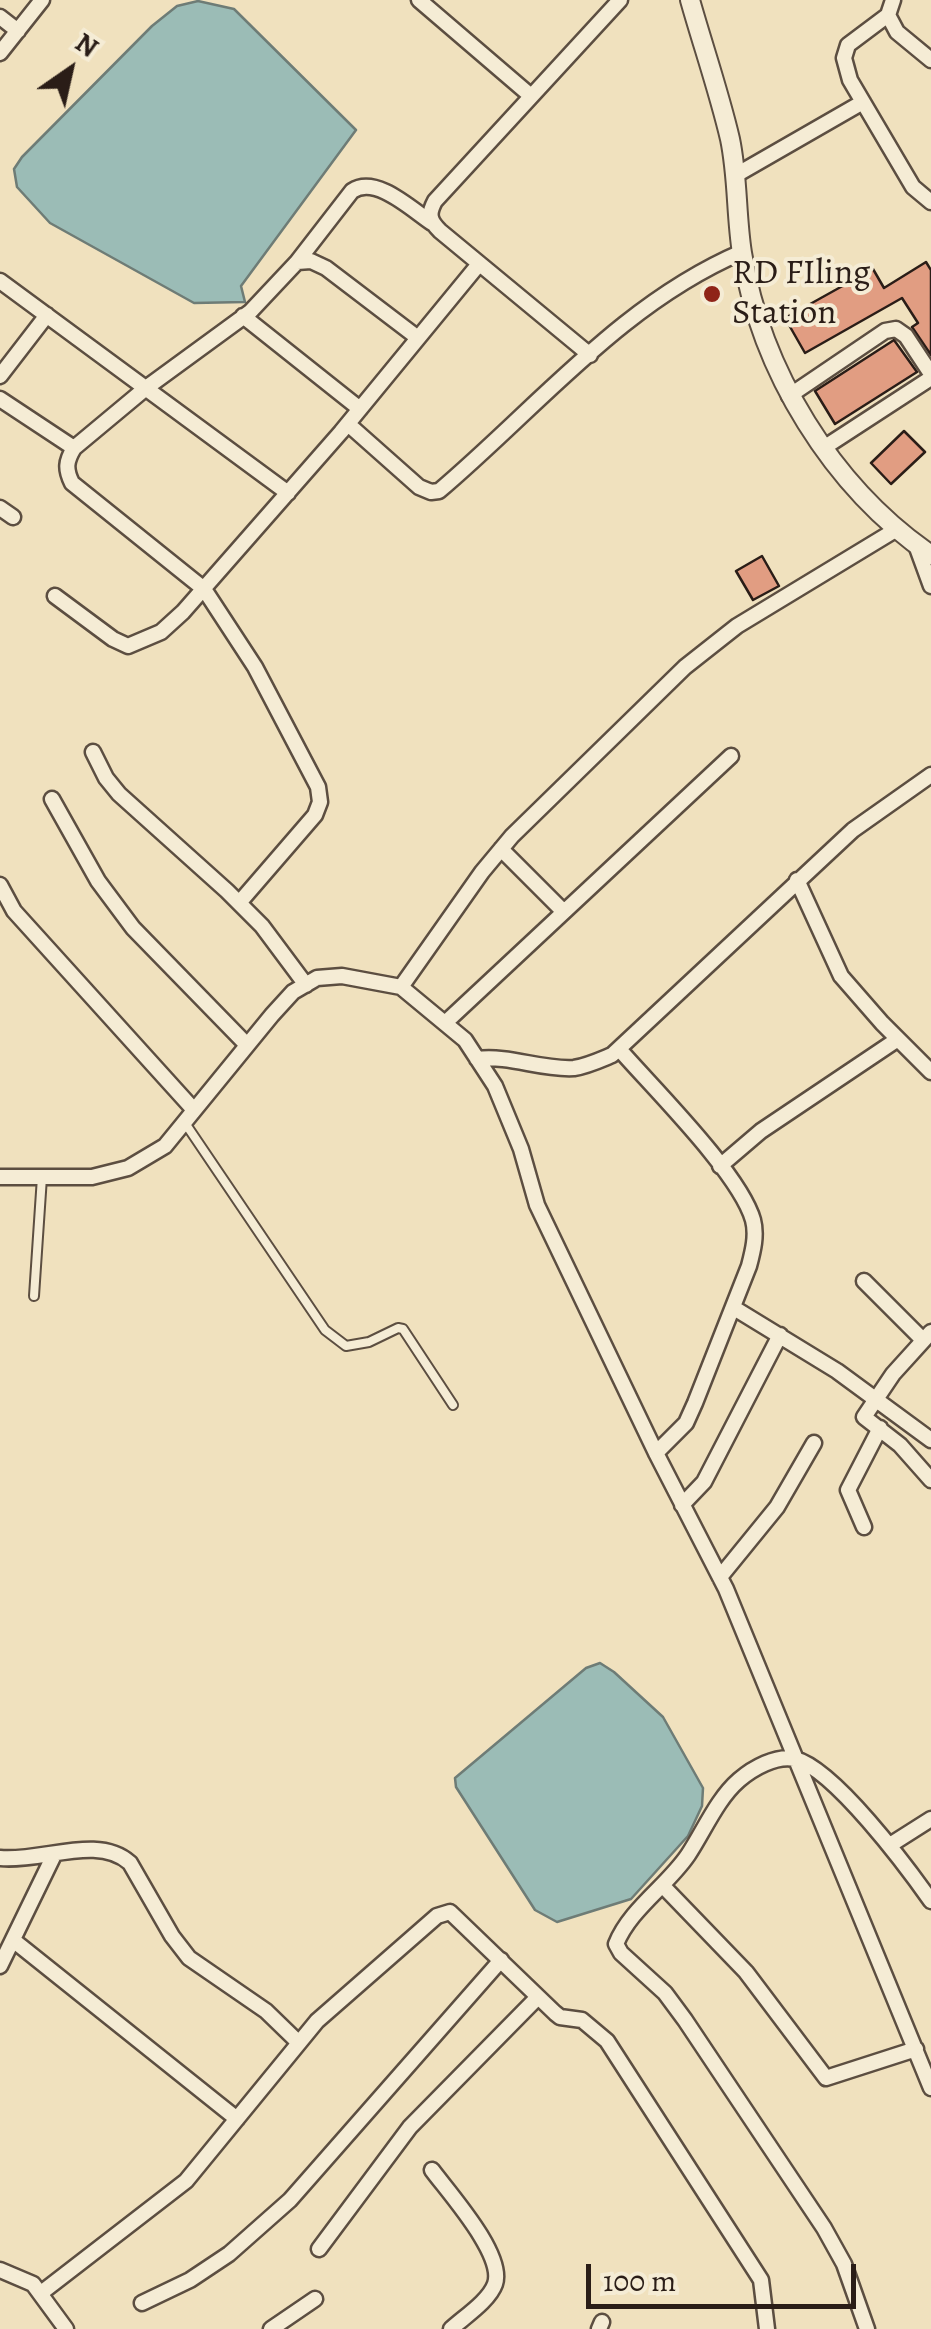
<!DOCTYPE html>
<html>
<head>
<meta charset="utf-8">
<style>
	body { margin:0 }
	#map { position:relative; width:931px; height:2329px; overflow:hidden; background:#f0e1be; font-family:Alegreya,serif }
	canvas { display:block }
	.north { position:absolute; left:20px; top:20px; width:100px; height:100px; -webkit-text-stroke:8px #f5ecd5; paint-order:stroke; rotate:34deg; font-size:28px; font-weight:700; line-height:40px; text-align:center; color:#2a1d17 }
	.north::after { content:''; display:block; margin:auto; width:35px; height:45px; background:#2a1d17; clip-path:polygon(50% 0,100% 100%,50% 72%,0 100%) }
	.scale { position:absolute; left:586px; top:2264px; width:270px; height:45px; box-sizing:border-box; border:5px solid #2a1d17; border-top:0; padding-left:12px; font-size:30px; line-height:35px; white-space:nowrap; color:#2a1d17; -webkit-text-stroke:8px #f5ecd5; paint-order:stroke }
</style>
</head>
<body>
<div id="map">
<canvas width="931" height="2329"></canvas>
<div class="north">N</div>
<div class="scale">100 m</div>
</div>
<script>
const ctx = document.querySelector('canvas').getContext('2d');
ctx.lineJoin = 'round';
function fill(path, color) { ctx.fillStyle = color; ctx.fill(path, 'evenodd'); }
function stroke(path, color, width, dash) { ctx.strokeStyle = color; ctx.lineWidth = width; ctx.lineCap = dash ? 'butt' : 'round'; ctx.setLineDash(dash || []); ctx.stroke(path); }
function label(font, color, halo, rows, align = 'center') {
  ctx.font = font + ' Alegreya,serif'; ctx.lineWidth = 8; ctx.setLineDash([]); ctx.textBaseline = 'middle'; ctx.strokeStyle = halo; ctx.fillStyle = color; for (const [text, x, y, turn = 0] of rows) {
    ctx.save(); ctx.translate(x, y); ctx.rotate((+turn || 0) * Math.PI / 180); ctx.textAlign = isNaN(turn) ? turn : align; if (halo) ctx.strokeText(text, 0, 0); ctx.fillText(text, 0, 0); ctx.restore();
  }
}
const water = new Path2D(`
	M198,1L234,9L356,130L241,286L245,302L194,303L50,223L17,187L14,169L22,157L152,26L177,6Z
	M600,1663L614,1672L663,1717L703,1788L702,1806L688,1836L631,1899L557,1922L535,1910L456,1787L455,1778L586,1668Z`);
fill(water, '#9bbcb6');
stroke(water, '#6e7c76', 2.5);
const building = new Path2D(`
	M926,262L931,270V355L912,327L918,323L902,298L805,353L785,318L873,269L884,288Z
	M894,340L917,372L835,424L815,391Z
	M904,431L925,452L891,484L871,463Z
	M762,556L779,586L753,600L736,571Z`);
fill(building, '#e19d82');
stroke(building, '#2a1d17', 2.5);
const service = new Path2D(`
	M185,1123L325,1330L346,1346L369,1342L398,1328L403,1329L453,1405
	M34,1296L42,1177`);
const minor = new Path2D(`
	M419,0L531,96
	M893,0L888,15L897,32L931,60
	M888,15L848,45L844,58L850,80L913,187L931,202
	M0,17L18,31
	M0,53L42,0
	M736,175L863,102
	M297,262L352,191C376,175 411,209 432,223
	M0,281L288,493
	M243,316L360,409
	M590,355L440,231C429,220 428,214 435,201L620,0
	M0,376L47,315
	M789,396L885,331L896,329L906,336L931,374
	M0,399L74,448
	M348,424L419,487L431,492L439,491C537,408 622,303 742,252
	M825,447L931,378
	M0,508L13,517
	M916,545L931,586
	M55,596L113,639L128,646L161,632L183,612L341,432L479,264
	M93,752L106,778L119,794L227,891L262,926L306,985
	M52,799L98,881L133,928L247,1045
	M501,849L563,911
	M797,880L841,976L882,1023L931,1072
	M0,885L14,911L194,1110
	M239,903L315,815L320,802L318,787L255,667L204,589L72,483C65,469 66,461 74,448L146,388L250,312L297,262L311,261L326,268L418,338
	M401,987L482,872L512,836L685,667L737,626L897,529
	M445,1023L731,756
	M620,1050C654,1089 740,1174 753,1220C757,1235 753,1251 749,1266L695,1403L686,1423L656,1453
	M477,1059C511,1055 540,1070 574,1068C587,1066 600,1060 612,1055L853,830L931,775
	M720,1166L761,1131L898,1039
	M0,1177H92L128,1168L165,1146L272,1015L293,992L317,978L342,976L401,987L465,1040L495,1086L521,1149L537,1205L656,1453L726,1589L931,2088
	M864,1281L923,1340
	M734,1308L837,1371L931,1440
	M931,1332L893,1374L864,1417L900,1445L931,1480
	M682,1505L704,1482L780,1335
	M864,1527L848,1490L880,1428
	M720,1577L777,1507L814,1443
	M890,1845L931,1819
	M0,1858C43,1862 98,1834 130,1863L172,1936L189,1958L266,2011L299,2043
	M663,1886L746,1972L826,2078L916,2049
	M13,1940L237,2119
	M0,1966L54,1855
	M432,2170C449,2193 505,2255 495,2284C489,2301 464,2317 451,2329
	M319,2249L410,2127L538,1997
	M0,2270L33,2284L66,2329
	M41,2293L186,2181L317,2021L437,1916L450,1912L555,2013L560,2017L582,2020L607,2041L761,2280L767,2329
	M142,2303L190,2280L229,2254L290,2200L501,1960
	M271,2329L315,2299
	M599,2329L602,2322
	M867,2329L844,2264L824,2228L685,2020L665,1993L621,1953L616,1944C630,1909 667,1886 688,1855C704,1831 717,1799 739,1780C753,1768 776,1755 795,1759C834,1769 907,1867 931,1901`);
const tertiary = new Path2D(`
	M690,0C703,46 719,92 730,139C738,177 736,215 742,253C761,371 832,487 931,555`);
stroke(service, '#5c4e41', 12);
stroke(minor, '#5c4e41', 19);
stroke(tertiary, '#5c4e41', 22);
stroke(service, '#f5ecd5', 8);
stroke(minor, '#f5ecd5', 14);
stroke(tertiary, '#f5ecd5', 18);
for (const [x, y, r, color] of [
	[712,294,10,"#8f2418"]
]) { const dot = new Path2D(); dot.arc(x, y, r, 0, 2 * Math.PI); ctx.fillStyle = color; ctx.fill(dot); stroke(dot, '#f5ecd5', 4); }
label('35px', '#2a1d17', '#f5ecd5', [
	["RD FIling",732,274],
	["Station",732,314]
], 'left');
</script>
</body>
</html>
